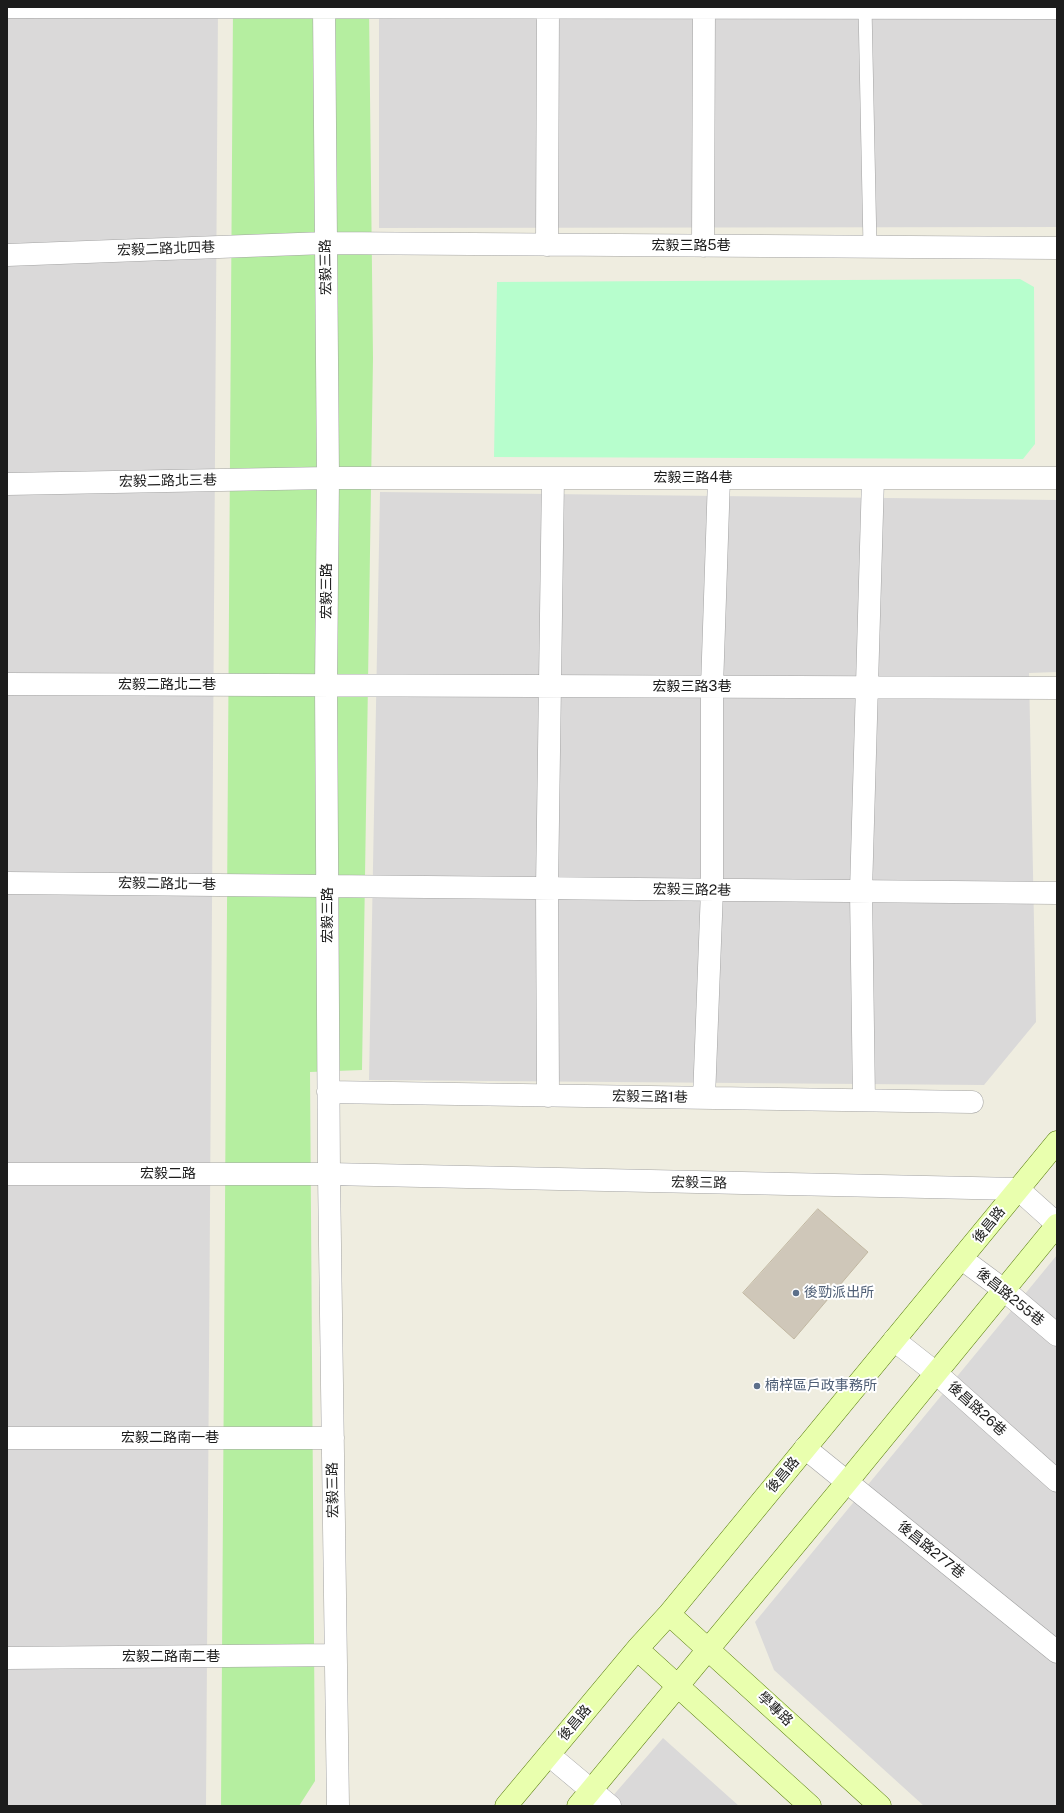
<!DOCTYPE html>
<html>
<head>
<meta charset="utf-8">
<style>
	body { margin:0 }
	#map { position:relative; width:1064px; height:1813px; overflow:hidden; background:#efede0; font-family:"Public Sans",sans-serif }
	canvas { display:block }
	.frame { position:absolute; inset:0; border:8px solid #1c1c1c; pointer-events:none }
</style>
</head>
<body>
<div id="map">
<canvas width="1064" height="1813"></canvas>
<div class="frame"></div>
</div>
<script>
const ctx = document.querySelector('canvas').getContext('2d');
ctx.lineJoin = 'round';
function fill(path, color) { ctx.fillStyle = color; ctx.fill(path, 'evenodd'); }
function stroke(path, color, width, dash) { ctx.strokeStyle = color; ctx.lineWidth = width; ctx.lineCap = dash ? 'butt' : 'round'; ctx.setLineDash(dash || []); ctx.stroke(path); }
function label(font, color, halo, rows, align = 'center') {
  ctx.font = font + ' "Public Sans","Noto Sans TC",sans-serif'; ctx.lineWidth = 4; ctx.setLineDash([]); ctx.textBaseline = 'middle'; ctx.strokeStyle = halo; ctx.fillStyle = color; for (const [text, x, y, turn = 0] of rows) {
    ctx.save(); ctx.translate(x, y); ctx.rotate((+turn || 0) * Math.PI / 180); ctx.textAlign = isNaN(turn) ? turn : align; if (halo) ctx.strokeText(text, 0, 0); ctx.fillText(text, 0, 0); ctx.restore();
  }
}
fill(new Path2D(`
	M7,7H218L206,1806H7Z
	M379,7H1057V227L379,228Z
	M380,492L1057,500V672L1029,673L1036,1022L984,1085L369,1080Z
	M1057,1255V1806H924L774,1670L755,1622Z
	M663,1738L739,1806H604Z`), '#dad9d9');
fill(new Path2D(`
	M233,7H369L373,358L362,1070L310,1072L315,1781L299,1806H221Z`), '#b5eea0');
fill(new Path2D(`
	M1020,279L1034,287L1035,444L1023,459L494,457L497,282Z`), '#b7fecd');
const building = new Path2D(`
	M818,1209L868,1252L794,1339L743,1293Z`);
fill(building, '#cfc7b9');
stroke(building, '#c1b7a1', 1);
const lane = new Path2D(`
	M865,7L870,247`);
const street = new Path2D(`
	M7,7L1057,8
	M324,7L328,478L326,686L329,1174L338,1806
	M547,245L548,7
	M703,246L704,7
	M7,255L325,243L1057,248
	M7,484L328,478H1057
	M7,684L1057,688
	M7,883L1057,893
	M328,1092L972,1102
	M548,1096L547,888L553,478
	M704,1098L712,890V687L719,478
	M864,1100L861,891L873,478
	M7,1174H329L1018,1189L1057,1224
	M962,1259L1004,1290L1057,1335
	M894,1340L936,1373L1057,1481
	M7,1438H333
	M805,1448L1057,1652
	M7,1658L335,1655
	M549,1755L610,1806`);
const secondary = new Path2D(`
	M669,1614L880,1806
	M637,1649L810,1806
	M506,1806L637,1649L669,1614L1057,1142
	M578,1806L847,1482L1057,1225`);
stroke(lane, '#a3a3a3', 14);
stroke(street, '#a3a3a3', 23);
stroke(secondary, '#4f7600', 23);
stroke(lane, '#fff', 13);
stroke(street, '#fff', 22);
stroke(secondary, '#e9ffae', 22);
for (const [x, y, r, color] of [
	[796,1293,4,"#5c6f8a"],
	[757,1386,4,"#5c6f8a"]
]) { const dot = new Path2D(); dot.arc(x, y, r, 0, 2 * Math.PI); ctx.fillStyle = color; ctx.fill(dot); stroke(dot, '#fff', 1.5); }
label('14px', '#1c1c1c', '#fff', [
	["宏毅三路5巷",691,246],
	["宏毅二路北四巷",166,249,-2],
	["宏毅三路",326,267,-91],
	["宏毅三路4巷",693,478],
	["宏毅二路北三巷",168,481,-1],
	["宏毅三路",327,591,-90],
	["宏毅二路北二巷",167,685],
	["宏毅三路3巷",692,687],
	["宏毅二路北一巷",167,884,1],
	["宏毅三路2巷",692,890,1],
	["宏毅三路",328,915,-90],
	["宏毅三路1巷",650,1097,1],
	["宏毅二路",168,1174],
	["宏毅三路",699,1183,1],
	["後昌路",989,1225,-51],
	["後昌路255巷",1010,1297,39],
	["後昌路26巷",977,1409,42],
	["宏毅二路南一巷",170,1438],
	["後昌路",783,1475,-50],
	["宏毅三路",333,1490,-91],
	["後昌路277巷",931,1550,39],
	["宏毅二路南二巷",171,1657],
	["學專路",775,1709,43],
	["後昌路",575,1723,-50]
]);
label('14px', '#4e5e75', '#fff', [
	["後勁派出所",804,1293],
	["楠梓區戶政事務所",765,1386]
], 'left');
</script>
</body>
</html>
